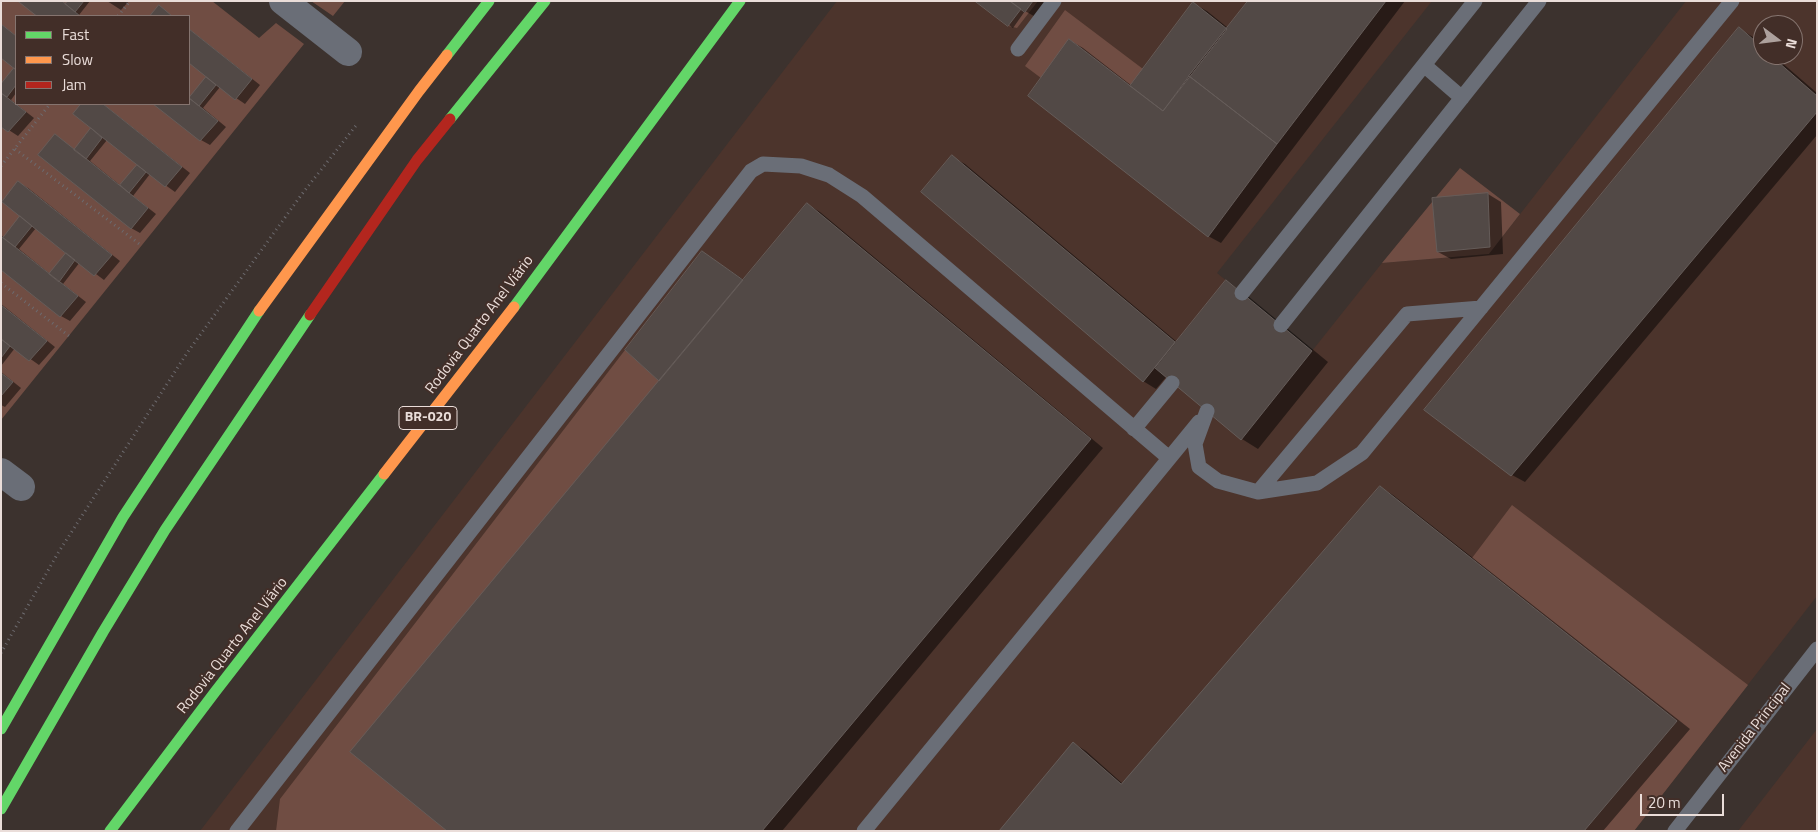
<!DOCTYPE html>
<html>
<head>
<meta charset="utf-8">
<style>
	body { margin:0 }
	#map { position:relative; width:1818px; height:832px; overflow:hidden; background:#3c322e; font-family:"Titillium Web",sans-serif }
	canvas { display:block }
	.frame { position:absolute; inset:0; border:2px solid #eaddd9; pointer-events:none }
	.legend { position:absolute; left:15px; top:15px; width:175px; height:90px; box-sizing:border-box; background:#422e28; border:1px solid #85746f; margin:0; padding:6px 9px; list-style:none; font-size:15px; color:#eaddd9 }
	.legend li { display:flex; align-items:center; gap:10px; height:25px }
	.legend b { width:25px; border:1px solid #85746f }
	.north { position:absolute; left:1753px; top:15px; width:50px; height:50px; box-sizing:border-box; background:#422e28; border:1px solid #85746f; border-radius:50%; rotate:105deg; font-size:14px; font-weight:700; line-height:20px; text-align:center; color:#eaddd9 }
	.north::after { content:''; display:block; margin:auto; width:18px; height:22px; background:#ada19d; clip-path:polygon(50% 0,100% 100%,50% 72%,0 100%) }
	.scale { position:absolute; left:1640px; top:794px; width:84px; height:22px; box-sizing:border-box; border:2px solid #eaddd9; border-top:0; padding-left:6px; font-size:15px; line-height:18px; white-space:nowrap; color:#eaddd9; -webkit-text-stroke:4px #422e28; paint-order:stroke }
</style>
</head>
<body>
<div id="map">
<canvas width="1818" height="832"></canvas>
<div class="frame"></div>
<ul class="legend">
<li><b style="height:6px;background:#63d668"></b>Fast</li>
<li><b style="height:6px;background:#ff974d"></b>Slow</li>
<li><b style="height:6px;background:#b3261e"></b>Jam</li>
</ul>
<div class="north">N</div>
<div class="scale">20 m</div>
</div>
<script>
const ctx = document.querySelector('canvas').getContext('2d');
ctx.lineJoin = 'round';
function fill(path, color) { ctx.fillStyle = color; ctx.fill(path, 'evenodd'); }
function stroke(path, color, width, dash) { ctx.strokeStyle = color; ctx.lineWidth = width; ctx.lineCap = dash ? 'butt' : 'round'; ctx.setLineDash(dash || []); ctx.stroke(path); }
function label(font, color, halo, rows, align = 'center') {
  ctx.font = font + ' "Titillium Web",sans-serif'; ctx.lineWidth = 4; ctx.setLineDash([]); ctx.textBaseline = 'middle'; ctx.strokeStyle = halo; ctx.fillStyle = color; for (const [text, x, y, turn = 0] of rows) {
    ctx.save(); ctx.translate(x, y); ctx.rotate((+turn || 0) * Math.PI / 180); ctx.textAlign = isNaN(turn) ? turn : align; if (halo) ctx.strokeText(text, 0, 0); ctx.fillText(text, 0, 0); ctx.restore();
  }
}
fill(new Path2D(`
	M837,1H1432L1217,273L1312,351L1382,263L1489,254L1686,1H1817V596L1634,831H200ZM1763,25H1793V55H1763Z
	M1817,729V831H1738Z`), '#4c342c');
fill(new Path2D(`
	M1,1H212L259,38L276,23L304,44L1,420ZM16,16H189V104H16Z
	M311,1H345L333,16Z
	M1033,1H1038L1017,28L1008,26L1021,9L1025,12Z
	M1065,10L1143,69L1130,86L1069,39L1041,78L1025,66Z
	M1460,168L1520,214L1489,254L1382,263Z
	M625,350L659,381L447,831H276L280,799Z
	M1512,505L1748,685L1634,831H1584L1677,721L1472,558Z`), '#704d43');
fill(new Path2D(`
	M20,1H62L67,5L69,1H90L79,15L81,16H39Z
	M107,1H129L121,10Z
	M977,1H1052L1039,19L1025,11L1013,28Z
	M1249,1H1405L1221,243L1208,236L1069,40L1083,48L1132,86L1194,4L1207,11L1228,28Z
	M1,24L16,36V69L1,57Z
	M189,29L260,85L245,104L220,87L203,108L226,127L210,145L201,140L155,104H189V97L191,98L212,80L189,62Z
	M1740,29L1753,37L1763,46V55H1773L1817,93V135L1525,482L1512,475Z
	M14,70L16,71V93L11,100L34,118L18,136L1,125V86Z
	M82,104H103L190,173L175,192L150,174L133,196L156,214L140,233L131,228L55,136L75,150L92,128L74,114ZM107,140L138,165L121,186L90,161Z
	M952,157L965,164L1177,342L1226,282L1243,292L1328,362L1258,449L1242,439L1167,376L1156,389L1143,381Z
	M19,183L28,188L120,261L104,280L80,262L63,284L86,302L70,321L61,316L1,268V235L5,238L20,218ZM36,228L71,258L50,274L19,249Z
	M1488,194L1501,202L1503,254L1451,259L1438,252Z
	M807,204L820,212L1103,448L782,831H449L661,381L702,252L744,280Z
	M1,304L55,347L39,365L15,348L1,366Z
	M1,372L21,388L5,407L1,405Z
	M1380,487L1393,495L1690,729L1603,831H1000L1073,743L1086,751L1123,784Z`), '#0007');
const building = new Path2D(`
	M18,1H62L80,16H37Z
	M68,1H84L75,12L65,4Z
	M975,1H1010L1021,9L1008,26Z
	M1010,1H1033L1025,12Z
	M1248,1H1386L1277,144L1189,76Z
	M1193,2L1227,29L1163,111L1130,86Z
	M159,5L172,16H150Z
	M1,24L16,36V70L1,58Z
	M1739,27L1763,48V55H1770L1817,96V112L1511,476L1424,410Z
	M189,29L252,79L235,100L189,63Z
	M1069,39L1163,111L1189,76L1277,144L1208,237L1028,96Z
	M14,68L16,70V85L7,97L1,93V84Z
	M206,77L216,85L199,106L189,98Z
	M1,93L26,112L8,132L1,127Z
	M189,98L218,121L200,141L153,104H189Z
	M81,104H103L182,167L165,187L73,114Z
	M91,128L102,138L86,159L74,150Z
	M55,134L148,208L131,229L38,155Z
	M952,155L1175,342L1143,382L921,192Z
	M137,165L146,172L129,193L120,185Z
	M18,181L112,255L94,276L2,202Z
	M1488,193L1490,247L1437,252L1432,198Z
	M807,203L1091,439L762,831H447L350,752Z
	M20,216L32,226L15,247L3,238Z
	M1,236L78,296L60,317L1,270Z
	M702,251L743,280L659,381L625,350Z
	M66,253L75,260L59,282L49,274Z
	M1226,280L1312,351L1241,440L1155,368Z
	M1,305L47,341L29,361L1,339Z
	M1,339L10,346L1,358Z
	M1,373L13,382L1,396Z
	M1380,486L1677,721L1584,831H999L1073,742L1121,784Z`);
fill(building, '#524946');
stroke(building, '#655c59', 1);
stroke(new Path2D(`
	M118,16L130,1
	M15,149L142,246
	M1,166L50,104
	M1,283L69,336
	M1,653L58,553L187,353L302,194L358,123`), '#6d6b6f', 3, [1, 4]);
stroke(new Path2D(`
	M1018,49L1054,1
	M1424,65L1462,98
	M1242,293L1475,1
	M1281,325L1539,1
	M1207,411L1195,444L1199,467L1218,481L1258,492L1317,483L1362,453L1732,1
	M1134,429L1172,383
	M1258,492L1407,314L1481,308
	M237,831L751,171L763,164L801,166L829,175L862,196L1169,458
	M864,831L1199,422
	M1675,831L1817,649`), '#6a6e77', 15);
stroke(new Path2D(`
	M283,1L348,52
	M1,472L21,487`), '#6a6e77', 28);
stroke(new Path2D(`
	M447,55L489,1
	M450,119L545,1
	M514,307L740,1
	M1,729L123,517L259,311
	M1,809L103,632L165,530L310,315
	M110,831L215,692L384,474`), '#63d668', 11);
stroke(new Path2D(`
	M259,311L419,91L447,55
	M384,474L514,307`), '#ff974d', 11);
stroke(new Path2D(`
	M310,315L417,160L450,119`), '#b3261e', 11);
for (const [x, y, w] of [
	[428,418,58]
]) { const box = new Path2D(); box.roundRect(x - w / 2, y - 11.5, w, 23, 4); ctx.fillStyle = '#422e28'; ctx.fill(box); stroke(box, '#eaddd9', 1); }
label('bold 14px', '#eaddd9', null, [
	["BR-020",428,418]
]);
label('15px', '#eaddd9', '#422e28', [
	["Rodovia Quarto Anel Viário",480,325,-53],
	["Rodovia Quarto Anel Viário",233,646,-52],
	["Avenida Principal",1755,728,-52]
]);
</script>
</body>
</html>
